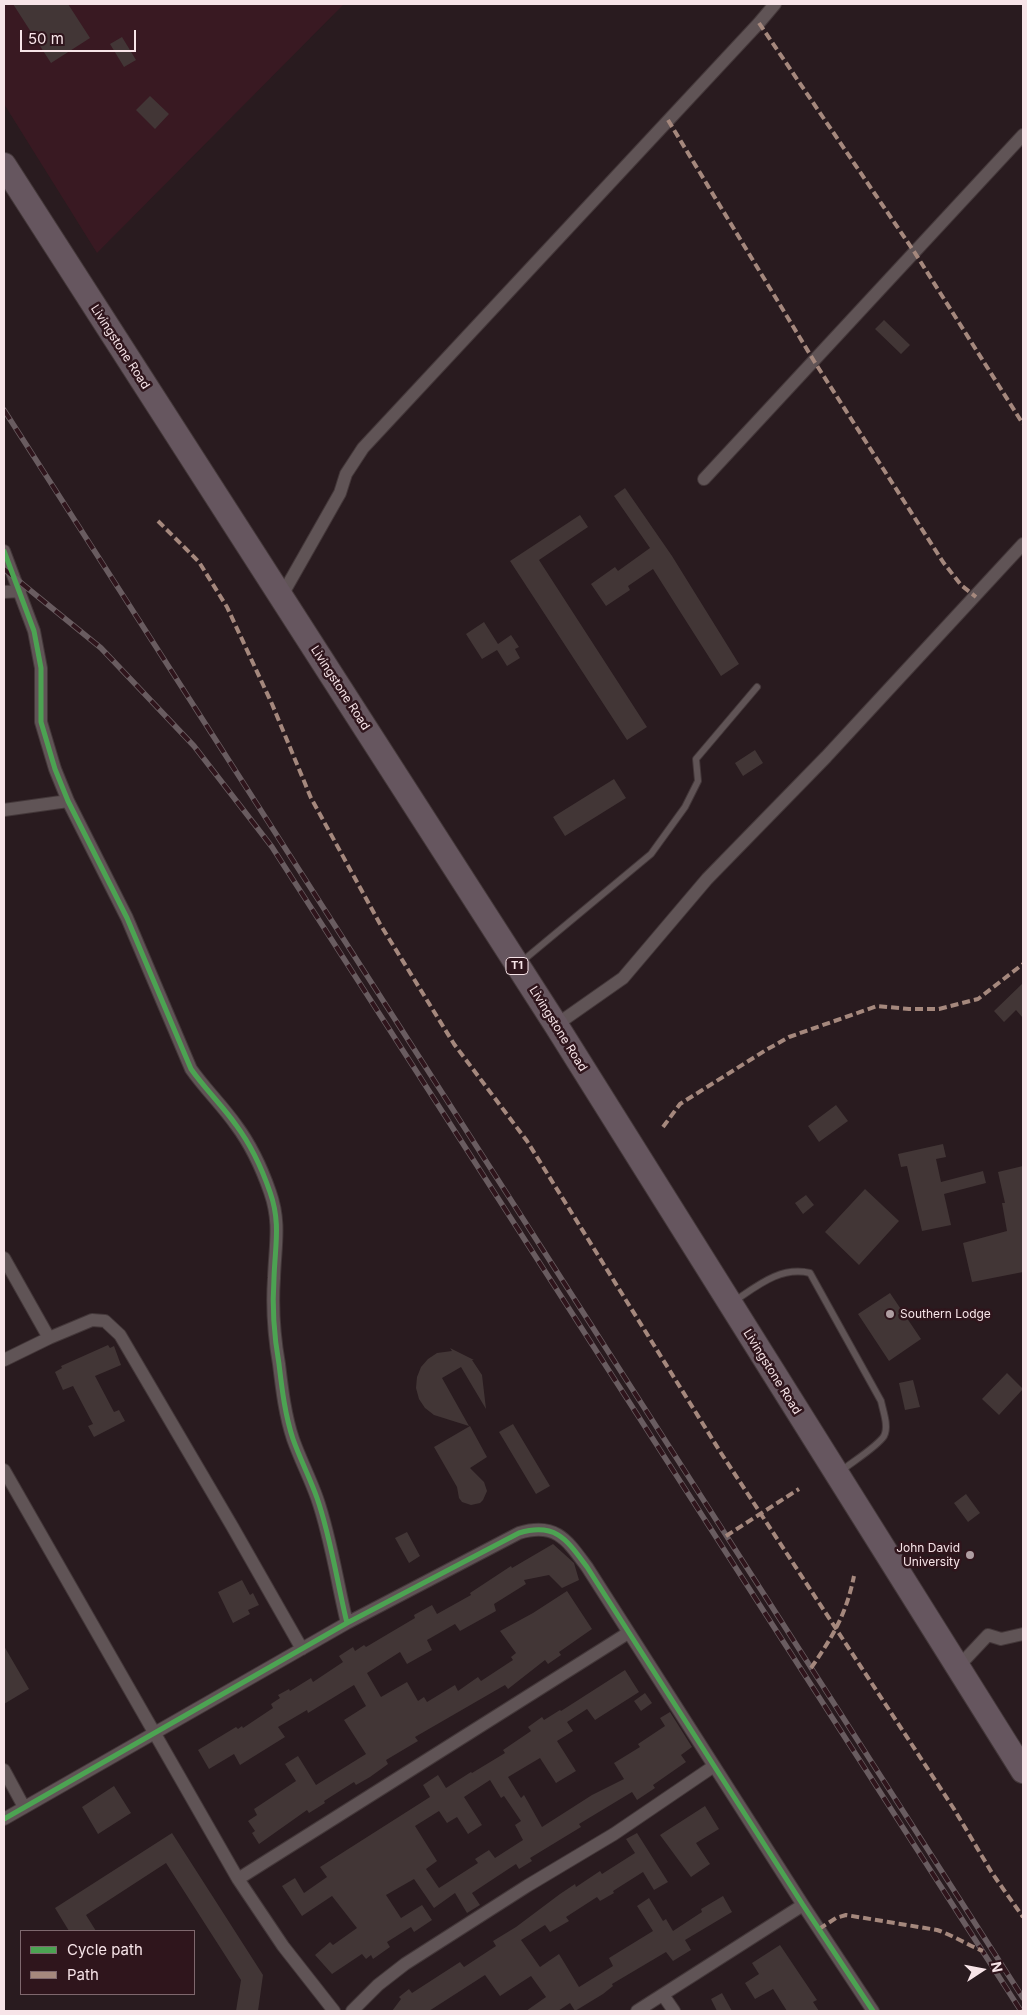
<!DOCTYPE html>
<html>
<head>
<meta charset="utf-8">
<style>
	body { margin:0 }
	#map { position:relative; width:1027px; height:2015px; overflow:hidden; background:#291b1f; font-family:Inter,sans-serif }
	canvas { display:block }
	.frame { position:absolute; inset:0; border:5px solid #f7e4e8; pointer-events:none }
	.legend { position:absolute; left:20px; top:1930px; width:175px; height:65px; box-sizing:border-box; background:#2f151c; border:1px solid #7f686e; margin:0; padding:6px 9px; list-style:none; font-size:15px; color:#f7e4e8 }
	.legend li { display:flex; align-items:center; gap:10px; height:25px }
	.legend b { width:25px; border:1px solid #7f686e }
	.north { position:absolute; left:957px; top:1945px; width:50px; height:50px; -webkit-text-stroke:4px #2f151c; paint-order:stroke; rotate:79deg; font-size:14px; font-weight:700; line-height:20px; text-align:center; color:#f7e4e8 }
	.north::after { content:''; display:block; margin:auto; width:18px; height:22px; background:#f7e4e8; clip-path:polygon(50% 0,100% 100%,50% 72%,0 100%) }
	.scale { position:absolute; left:20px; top:30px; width:116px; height:22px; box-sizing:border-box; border:2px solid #f7e4e8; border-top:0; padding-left:6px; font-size:15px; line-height:18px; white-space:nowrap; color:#f7e4e8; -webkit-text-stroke:4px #2f151c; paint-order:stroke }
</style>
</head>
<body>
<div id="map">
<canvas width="1027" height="2015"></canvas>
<div class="frame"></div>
<ul class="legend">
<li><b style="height:6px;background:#4ca352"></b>Cycle path</li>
<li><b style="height:6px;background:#a5887d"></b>Path</li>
</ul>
<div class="north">N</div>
<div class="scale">50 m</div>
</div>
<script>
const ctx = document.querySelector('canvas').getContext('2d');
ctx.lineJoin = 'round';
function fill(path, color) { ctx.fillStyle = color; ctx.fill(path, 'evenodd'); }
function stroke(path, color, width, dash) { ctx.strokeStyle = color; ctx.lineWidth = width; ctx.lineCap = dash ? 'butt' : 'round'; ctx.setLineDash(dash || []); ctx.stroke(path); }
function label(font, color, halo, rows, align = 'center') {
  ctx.font = font + ' Inter,sans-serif'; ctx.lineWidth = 5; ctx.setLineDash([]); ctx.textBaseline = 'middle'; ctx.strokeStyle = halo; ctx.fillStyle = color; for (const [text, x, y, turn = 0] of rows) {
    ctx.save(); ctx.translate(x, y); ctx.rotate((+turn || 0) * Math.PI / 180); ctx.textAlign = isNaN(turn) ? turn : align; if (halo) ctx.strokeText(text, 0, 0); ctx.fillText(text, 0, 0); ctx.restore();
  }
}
fill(new Path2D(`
	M4,4H344L97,253L4,104Z`), '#391922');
fill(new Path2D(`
	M13,4H68L90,38L51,63Z
	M122,37L136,60L124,67L110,44Z
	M150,96L169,114L155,129L136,110Z
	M884,320L910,345L901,354L875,329Z
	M625,488L672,556L739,664L721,676L653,569L628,586L630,590L606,606L591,584L615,567L618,571L650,548L614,496Z
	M580,515L588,527L539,560L647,727L627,740L510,561Z
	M484,622L498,644L511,635L519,647L515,649L520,658L507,666L497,650L482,659L466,634Z
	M755,750L763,763L743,776L735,763Z
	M614,779L626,798L565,836L553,817Z
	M1023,983V1018L1016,1010L1004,1022L994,1011Z
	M836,1105L848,1121L819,1142L808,1126Z
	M943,1144L946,1157L936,1159L941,1182L983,1171L986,1183L944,1194L951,1225L922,1231L907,1166L901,1167L898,1154Z
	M1023,1166V1272L972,1282L963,1243L1007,1231L1002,1203H1005L998,1172Z
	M865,1189L899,1221L859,1265L825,1232Z
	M806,1195L814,1205L803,1214L795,1203Z
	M890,1293L921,1339L889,1361L858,1314Z
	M108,1345L110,1348L114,1346L121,1365L95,1376L114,1412L119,1410L125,1421L94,1437L88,1426L93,1424L73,1386L63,1390L55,1372L62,1368L61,1366Z
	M450,1348L474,1360H472L482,1375L486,1409L461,1367L442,1378L469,1426L434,1415L425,1408L419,1399L416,1388L417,1377L421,1367L428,1359L437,1353L452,1351Z
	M1007,1373L1023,1389L999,1415L982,1399Z
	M913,1380L920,1407L905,1410L899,1383Z
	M513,1424L550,1486L536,1494L499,1432Z
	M470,1426L487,1457L470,1468L484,1482L487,1491L483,1500L480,1503L471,1505L462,1502L459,1498L457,1487L434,1447Z
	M966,1494L980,1513L968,1522L954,1503Z
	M407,1532L420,1556L409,1563L395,1538Z
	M553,1544L574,1563L579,1580L562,1588L549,1575L524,1580L526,1584L494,1604L496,1611L460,1631L455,1624L427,1640L432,1650L407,1664L400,1652L367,1673L381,1697L407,1682L418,1701L424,1697L427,1702L455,1685L458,1691L478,1677L481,1681L513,1660L511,1657L516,1653L500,1631L533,1613L567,1591L592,1629L559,1652L561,1655L548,1664L545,1660L508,1689L505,1685L415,1737L418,1741L386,1760L388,1764L370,1777L356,1785L354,1782L324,1801L325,1803L309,1813L307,1810L259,1844L252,1833L255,1831L248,1821L257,1815L254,1809L296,1781L285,1764L298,1756L316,1785L366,1754L344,1720L366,1706L354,1685L308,1713L307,1710L278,1727L285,1737L240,1765L234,1754L209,1769L198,1750L236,1727L238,1729L242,1726L243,1728L273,1708L271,1704L280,1698L278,1695L289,1689L290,1691L311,1678L313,1682L343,1662L339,1656L353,1647L355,1651L364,1645L366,1647L415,1618L414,1615L432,1605L437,1614L471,1595L470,1593L511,1566L512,1568Z
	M242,1580L250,1595L253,1593L259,1605L248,1610L250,1614L233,1623L218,1592Z
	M4,1646L29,1689L4,1704Z
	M625,1670L639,1692L595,1720L587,1709L567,1722L573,1731L557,1741L576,1771L556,1783L540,1758L508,1777L521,1798L524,1795L542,1827L592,1795L624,1779L614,1763L640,1747L638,1744L665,1726L660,1718L670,1712L692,1747L681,1755L686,1762L653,1785L655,1788L637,1800L632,1792L579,1824L581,1827L530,1858L532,1861L519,1869L516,1864L472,1893L480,1905L467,1913L455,1893L434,1908L414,1879L386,1895L401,1918L422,1905L432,1920L414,1932L411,1927L387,1942L390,1947L373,1959L371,1955L366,1959L362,1954L332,1974L315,1955L330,1942L333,1945L357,1928L332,1896L302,1916L282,1886L295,1878L304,1893L327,1877L320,1867L430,1797L423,1785L438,1775L446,1788L471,1772L472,1773L505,1753L503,1750L531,1731L528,1727L542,1717L544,1720L560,1710L561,1711ZM490,1780L501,1798L504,1796L521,1821L515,1825L523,1840L495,1858L489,1850L475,1859L478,1863L439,1888L426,1869L437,1861L415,1826L439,1811L447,1823L457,1817L468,1834L482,1825L464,1797Z
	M645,1693L652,1703L641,1711L634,1701Z
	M114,1786L131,1813L98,1834L82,1807Z
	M705,1806L719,1829L696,1843L710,1864L691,1877L660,1835Z
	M172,1833L263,1975L258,2011H236L241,1980L166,1863L86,1915L96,1931H69L55,1908Z
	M637,1833L668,1882L654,1890L643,1872L613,1891L614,1893L600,1901L597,1897L566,1917L569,1921L550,1932L545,1925L521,1940L540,1967L559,1954L579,1987L613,1966L609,1958L653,1931L637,1906L649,1898L663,1921L666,1919L673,1931L702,1912L701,1909L723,1896L732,1912L685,1940L691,1950L673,1961L666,1952L612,1984L613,1986L603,1994L575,2011L570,2003L558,2011H526L546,1997L531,1976L500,1996L485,1975L429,2011H392L401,1999L399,1997L409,1989L412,1993L460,1962L464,1967L496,1946L493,1941L516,1927L560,1894L575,1884L576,1887L600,1871L602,1874L635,1853L626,1839Z
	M780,1945L817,2000L813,2002L819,2011H787L773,1989L755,1999L745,1983L759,1974L752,1963Z
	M722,1993L732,2011H717L711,1999Z`), '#423636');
const lane = new Path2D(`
	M520,963L651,854L685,807L698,781L696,759L757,687
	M733,1302C757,1286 780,1266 810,1273L881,1401C883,1411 889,1426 884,1436C877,1447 852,1462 841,1471`);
const street = new Path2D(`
	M704,479L1023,135
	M4,551L34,631L41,668V722L55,769L68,801L127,918L191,1069C205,1089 222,1105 236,1125C251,1145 262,1169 270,1192C281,1223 275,1246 274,1278C272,1307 274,1336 279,1364C282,1389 285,1415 293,1439C300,1459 310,1478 317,1498C331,1538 337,1582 347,1623
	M4,592L20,591
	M281,597L340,493L346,474L363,448L759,23L775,4
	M4,810L68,801
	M556,1025L623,978L707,879L826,757L1023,544
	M4,1258L49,1338L92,1320L105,1321L120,1335L232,1526L302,1649
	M4,1360L49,1338
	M4,1470L238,1879L283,1946L334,2011
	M957,1668L988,1635L1001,1639L1023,1634
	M4,1770L24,1807
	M4,1819L347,1623L519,1533C556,1522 567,1540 587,1567L803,1905L873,2011
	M238,1879L628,1633
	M663,1995L674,2011
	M352,2011L378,1985L405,1964L527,1886L614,1834L714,1766
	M637,2011L803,1905`);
const highway = new Path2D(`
	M4,165L556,1025L1023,1771`);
stroke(lane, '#433739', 8);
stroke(street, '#433739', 14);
stroke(highway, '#433739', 26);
stroke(lane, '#605456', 6);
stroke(street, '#605456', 12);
stroke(highway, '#66565f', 24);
const rail = new Path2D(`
	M4,410L1023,1998
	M4,569L101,648L194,746L272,847L1021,2011`);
stroke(rail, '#695c60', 5.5);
stroke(rail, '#2f151c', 4, [11]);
stroke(new Path2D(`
	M759,23L915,253L1023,424
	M668,120L814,361L943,562L961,585L976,597
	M158,521L199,562L227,607L272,704L311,798L380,924L454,1044L527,1141L721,1453L954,1809L992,1873L1023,1917
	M663,1127L680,1104L766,1050L789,1037L877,1006L909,1009H939L978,999L1023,964
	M726,1536L799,1489
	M811,1668C833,1636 846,1615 854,1576
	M819,1929L836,1918L846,1915L937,1930C952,1935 968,1945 983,1951`), '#a5887d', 4, [8, 4]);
stroke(new Path2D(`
	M4,551L34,631L41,668V722L55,769L68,801L127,918L191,1069C205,1089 222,1105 236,1125C251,1145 262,1169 270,1192C281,1223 275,1246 274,1278C272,1307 274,1336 279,1364C282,1389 285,1415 293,1439C300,1459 310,1478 317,1498C331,1538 337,1582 347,1623
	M4,1819L347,1623L519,1533C556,1522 567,1540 587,1567L803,1905L873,2011`), '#4ca352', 5);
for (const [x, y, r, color] of [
	[890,1314,5,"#af9ea2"],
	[970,1555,5,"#af9ea2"]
]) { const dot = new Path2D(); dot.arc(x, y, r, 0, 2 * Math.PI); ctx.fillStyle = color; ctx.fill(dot); stroke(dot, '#2f151c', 2); }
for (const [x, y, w] of [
	[517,966,22]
]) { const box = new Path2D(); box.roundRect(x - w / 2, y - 8.5, w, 17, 4); ctx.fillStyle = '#2f151c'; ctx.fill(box); stroke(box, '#f7e4e8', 1); }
label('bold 11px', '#f7e4e8', null, [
	["T1",517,966]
]);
label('12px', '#f7e4e8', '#2f151c', [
	["Livingstone Road",120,347,57],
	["Livingstone Road",340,688,57],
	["Livingstone Road",558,1029,58],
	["Livingstone Road",772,1372,58]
]);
label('12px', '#f7e4e8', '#2f151c', [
	["Southern Lodge",900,1314],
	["John David",960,1548,"right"],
	["University",960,1562,"right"]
], 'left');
</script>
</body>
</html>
